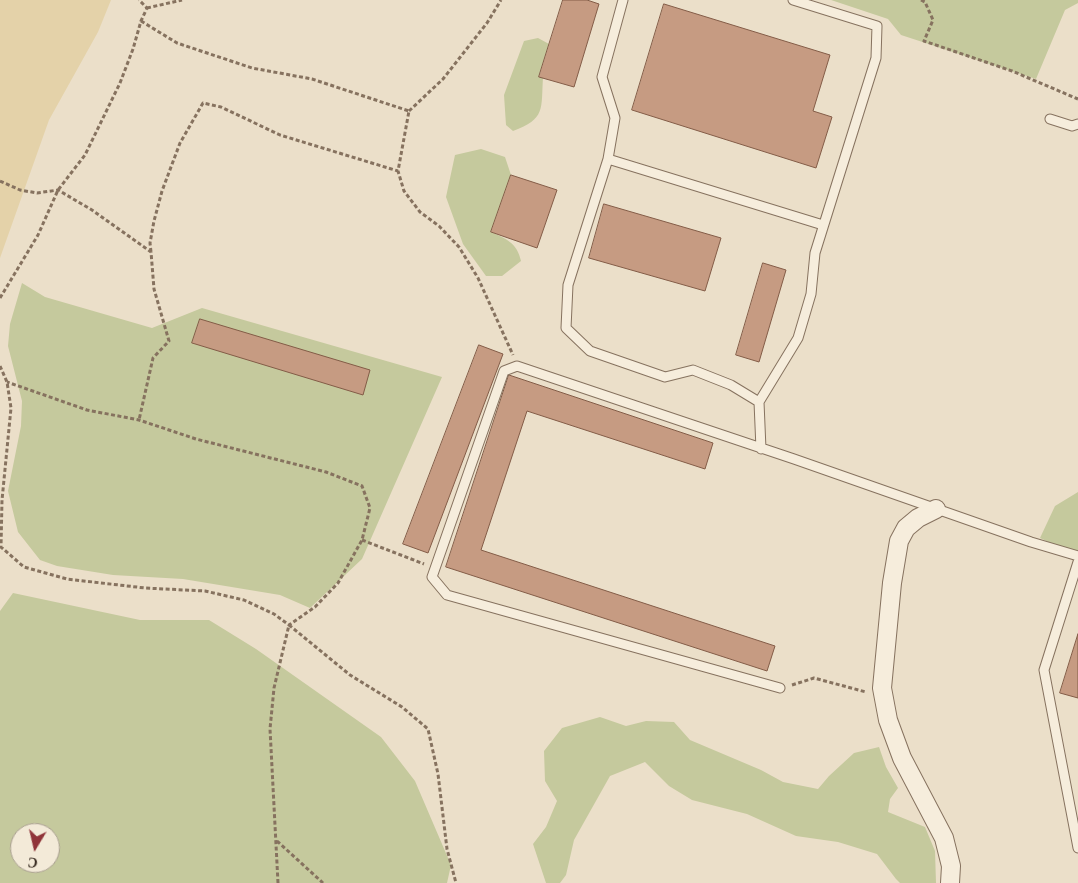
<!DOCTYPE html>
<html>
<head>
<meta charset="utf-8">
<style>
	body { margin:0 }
	#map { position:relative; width:1078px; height:883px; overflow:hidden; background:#ebdfc9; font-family:Spectral,serif }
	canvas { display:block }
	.north { position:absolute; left:10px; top:823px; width:50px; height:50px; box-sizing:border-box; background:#f3ead8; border:1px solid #a89e8f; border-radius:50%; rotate:189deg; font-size:14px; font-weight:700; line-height:20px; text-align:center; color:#382b21 }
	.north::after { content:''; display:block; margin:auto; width:18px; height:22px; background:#903439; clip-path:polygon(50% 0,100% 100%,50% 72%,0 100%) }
</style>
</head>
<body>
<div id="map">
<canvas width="1078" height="883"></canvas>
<div class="north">С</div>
</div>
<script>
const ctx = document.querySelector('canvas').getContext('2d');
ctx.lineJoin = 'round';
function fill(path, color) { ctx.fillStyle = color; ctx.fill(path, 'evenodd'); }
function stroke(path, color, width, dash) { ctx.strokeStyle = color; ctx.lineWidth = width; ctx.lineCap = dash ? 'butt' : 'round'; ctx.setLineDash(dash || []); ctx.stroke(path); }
fill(new Path2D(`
	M831,0H1078V3L1065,10L1036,79L901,35L888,19Z
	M538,38L549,44L539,76L543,77C541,109 546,119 513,131L506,125L504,95L524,41Z
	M481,149L505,157L511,175L491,232C507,239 517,243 521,261L502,276H486L463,244L446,197L455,155Z
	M22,283L45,297L152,328L202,308L442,377L362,559L310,608L280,595L183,579L113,575L57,566L40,560L18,532L8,491L21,426L22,401L8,346L10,324Z
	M1078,492V556L1040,538L1055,506Z
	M13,593L140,620H209L256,649L381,737L415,781L451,865L447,883H0V611ZM20,833H50V863H20Z
	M600,717L626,726L646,721L674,722L690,740L761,770L783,782L818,789L829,776L854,753L879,747L886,767L898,788L890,799L888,812L925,827L935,851L936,883H900L896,879L877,854L838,842L796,836L747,814L692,800L669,786L645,762L610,776L574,840L566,875L560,883H546L533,844L546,827L557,801L545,781L544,751L562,728Z`), '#c5c99d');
fill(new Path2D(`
	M0,0H111L98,32L49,120L0,258Z`), '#e4d2a9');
const building = new Path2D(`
	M563,0H587L599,4L574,87L539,77Z
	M664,4L830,55L813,111L832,117L816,168L632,110Z
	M511,175L557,190L537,248L491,232Z
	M604,204L721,238L705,291L589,258Z
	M763,263L786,270L759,362L736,355Z
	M200,319L370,370L363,395L192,343Z
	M479,345L503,354L428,553L403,544Z
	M509,375L713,443L705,469L527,411L481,550L775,646L767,671L446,567Z
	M1078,634V698L1060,693Z`);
fill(building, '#c69b82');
stroke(building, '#835c47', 1);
const service = new Path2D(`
	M623,0L602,77L615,118L608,159L568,285L566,328L590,351L665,377L693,370L731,385L759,402
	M1050,119L1072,126L1078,124
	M608,159L823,225
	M761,449L759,402L798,338L811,294L815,253L876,58L877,26L793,0
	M1078,562L1044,670L1078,848
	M780,688L447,595L432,577L504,371L517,366L794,459L1031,542L1078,556`);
const minor = new Path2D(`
	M936,509L918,518L906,528L899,541L892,583L882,688L888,720L902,758L944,838L951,866L950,883`);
stroke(service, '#86725f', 11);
stroke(minor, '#86725f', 20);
stroke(new Path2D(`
	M921,0L925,2L933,20L924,41L1012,71L1078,99
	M147,8L182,0
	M141,21L177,43L252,68L312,79L409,111L398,171L404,191L420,212L439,226L459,247L478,278L513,355
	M409,111L443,79L487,23L501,0
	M0,181L20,190L37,193L58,190L92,210L151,252L154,289L169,341L153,358L139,420
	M151,252L150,243L154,221L162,191L180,143L203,103L221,107L280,135L398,171
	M0,298L38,235L58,190L85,155L120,83L133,49L141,21L147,8L139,0
	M0,366L7,382L11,408L2,500L1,547L24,567L67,579L145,588L205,591L244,600L274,614L289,625L315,607L338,583L362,540L370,508L362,486L326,472L196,439L139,420L87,410L7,382
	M362,540L424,564
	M792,685L814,678L866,692
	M277,841L323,883
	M278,883L270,729L274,688L289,625L350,675L402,707L428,729L438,774L447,849L456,883`), '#86725f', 3, [4, 2.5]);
stroke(service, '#f6eddc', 9);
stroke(minor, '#f6eddc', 18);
</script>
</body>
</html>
